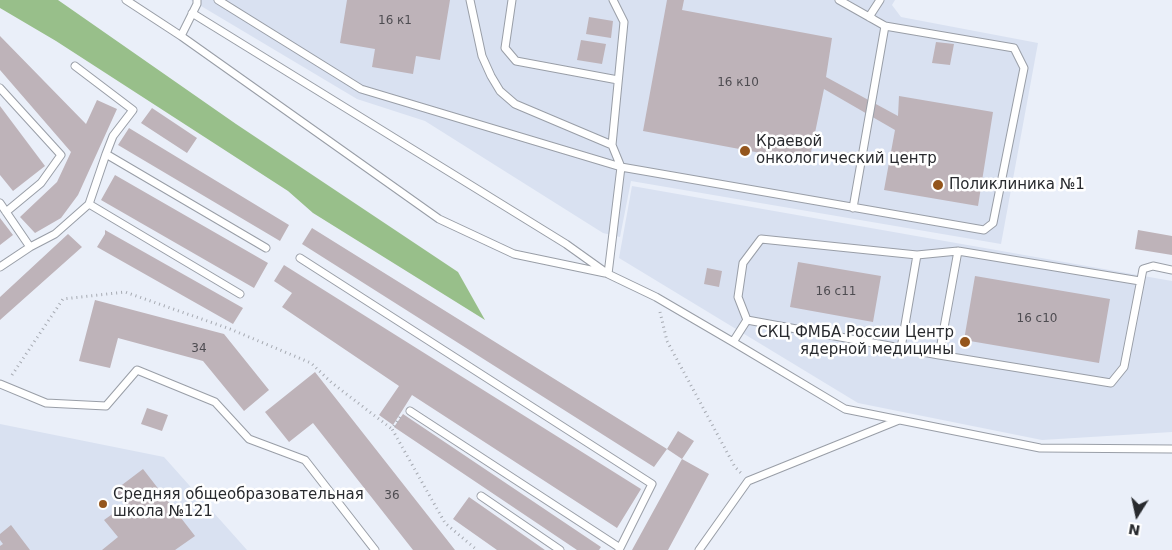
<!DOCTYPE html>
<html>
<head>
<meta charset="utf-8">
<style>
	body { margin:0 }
	#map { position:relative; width:1172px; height:550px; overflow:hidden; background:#eaeff9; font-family:"DejaVu Sans",sans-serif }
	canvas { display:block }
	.north { position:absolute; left:1112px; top:490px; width:50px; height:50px; -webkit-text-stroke:4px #fff; paint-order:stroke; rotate:190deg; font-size:14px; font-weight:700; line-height:20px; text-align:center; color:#282a2e }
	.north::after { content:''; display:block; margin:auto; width:18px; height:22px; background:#282a2e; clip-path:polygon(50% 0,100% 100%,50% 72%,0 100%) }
</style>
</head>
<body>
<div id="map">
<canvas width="1172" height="550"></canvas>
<div class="north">N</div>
</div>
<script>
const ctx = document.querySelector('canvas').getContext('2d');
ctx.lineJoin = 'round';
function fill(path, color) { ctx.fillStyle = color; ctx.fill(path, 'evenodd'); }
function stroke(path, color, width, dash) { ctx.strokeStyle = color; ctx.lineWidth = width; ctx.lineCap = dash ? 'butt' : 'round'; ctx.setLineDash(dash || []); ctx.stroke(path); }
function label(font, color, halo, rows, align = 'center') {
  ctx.font = font + ' "DejaVu Sans",sans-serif'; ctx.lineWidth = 5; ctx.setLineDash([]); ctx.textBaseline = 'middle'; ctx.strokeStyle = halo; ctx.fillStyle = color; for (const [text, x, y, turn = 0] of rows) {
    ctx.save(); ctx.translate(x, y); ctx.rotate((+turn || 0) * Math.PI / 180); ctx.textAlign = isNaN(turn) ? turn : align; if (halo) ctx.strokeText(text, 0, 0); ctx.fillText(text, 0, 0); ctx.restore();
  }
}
fill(new Path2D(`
	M191,0H895L892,5L901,17L1038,43L1001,244L631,181L620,237L603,233L425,121L357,99Z
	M632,186L1172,281V432L1042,440L858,403L619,258Z
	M0,424L164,457L247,550H0Z`), '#d9e1f1');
fill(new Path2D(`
	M0,0H58L236,124L458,272L485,320L313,213L288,191L56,41L0,8Z`), '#98bf8a');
fill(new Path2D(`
	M347,0H450L440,60L416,56L413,74L372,67L375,49L340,43Z
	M667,0H684L682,10L832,38L826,77L898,116L899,96L993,112L978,206L884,190L895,130L824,89L809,162L643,131Z
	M589,17L613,21L611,38L586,34Z
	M0,36L86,124L97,100L117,109L78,195L61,218L35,233L20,217L57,182L71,152L0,70Z
	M581,40L606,44L602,64L577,60Z
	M936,42L954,44L950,65L932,63Z
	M0,106L45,166L13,191L0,175Z
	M152,108L197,138L187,153L141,123Z
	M129,128L289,225L280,241L118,145Z
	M115,175L268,263L254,288L101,200Z
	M0,218L13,235L0,245Z
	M312,228L667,449L654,467L302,244Z
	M105,230L243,308L233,324L97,247L105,234Z
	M1138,230L1172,236V255L1135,249Z
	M68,234L82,247L0,320V297Z
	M798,262L881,276L873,322L790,307Z
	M284,265L641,489L617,528L412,395L393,425L379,415L399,386L282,307L292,293L274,281Z
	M707,268L722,271L719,287L704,284Z
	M975,276L1110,299L1099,363L964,340Z
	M95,300L224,334L269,390L244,411L203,361L118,338L110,368L79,361Z
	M315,372L455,550H413L313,423L289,442L265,412Z
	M147,408L168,415L162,431L141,424Z
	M403,414L601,547L599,550H577L394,427Z
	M678,431L694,441L682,459L667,449Z
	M682,459L709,474L668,550H632Z
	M143,469L195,536L175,550H102L118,537L104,520L125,505L114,491Z
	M469,497L545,550H497L453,519Z
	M11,525L30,550H0V546L3,544L0,540V534Z`), '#beb3b9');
const service = new Path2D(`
	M126,0L181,36L439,219L514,254L605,273
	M218,0L361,89L621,167L984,230L993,223L1024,68L1014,48L885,26L839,0
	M470,0L482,56L491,76L500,91L515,104L612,145
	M512,0L505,48L516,61L618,80
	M192,13L566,244L608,274L656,297L733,342L845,409L1040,448L1172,449
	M873,19L869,17L880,0
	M181,36L197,4V0
	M75,66L133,110L113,136L106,154
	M0,88L61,155L41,183L6,212
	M0,203L30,247
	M89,204L106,154L266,248
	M853,208L885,26L883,25
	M300,258L652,484L619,550
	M0,267L30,247L55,234L89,204L240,294
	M608,274L621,167L612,145L624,22L613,0
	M747,320L939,355L1111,383L1124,367L1143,269L1153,266L1172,270
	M733,342L747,320L738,297L743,263L761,239L917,255L958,251L1140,281
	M901,348L917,255
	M939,355L958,251
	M0,384L46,403L106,406L137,370L215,402L249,439L305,460L375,550
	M410,411L620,548
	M481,496L560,550
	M699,550L748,481L899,420`);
stroke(service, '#999ea7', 9);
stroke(new Path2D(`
	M660,312L667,341L735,467L741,473
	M12,375L63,299L125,292L230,329L311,363L332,383L392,429
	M400,417L392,429L445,523L477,550`), '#a6aab2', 3, [1, 4]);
stroke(service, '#fff', 7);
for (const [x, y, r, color] of [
	[745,151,6,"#94551c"],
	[938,185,6,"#94551c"],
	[965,342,6,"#94551c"],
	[103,504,5,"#94551c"]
]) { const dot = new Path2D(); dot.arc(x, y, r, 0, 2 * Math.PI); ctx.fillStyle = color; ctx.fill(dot); stroke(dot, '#fff', 2); }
label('12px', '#4e4c51', null, [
	["16 к1",395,21],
	["16 к10",738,83],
	["16 с11",836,292],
	["16 с10",1037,319],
	["34",199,349],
	["36",392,496]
]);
label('15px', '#282a2e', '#fff', [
	["Краевой",756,142],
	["онкологический центр",756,159],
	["Поликлиника №1",949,185],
	["СКЦ ФМБА России Центр",954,333,"right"],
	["ядерной медицины",954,350,"right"],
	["Средняя общеобразовательная",113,495],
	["школа №121",113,512]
], 'left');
</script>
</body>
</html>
